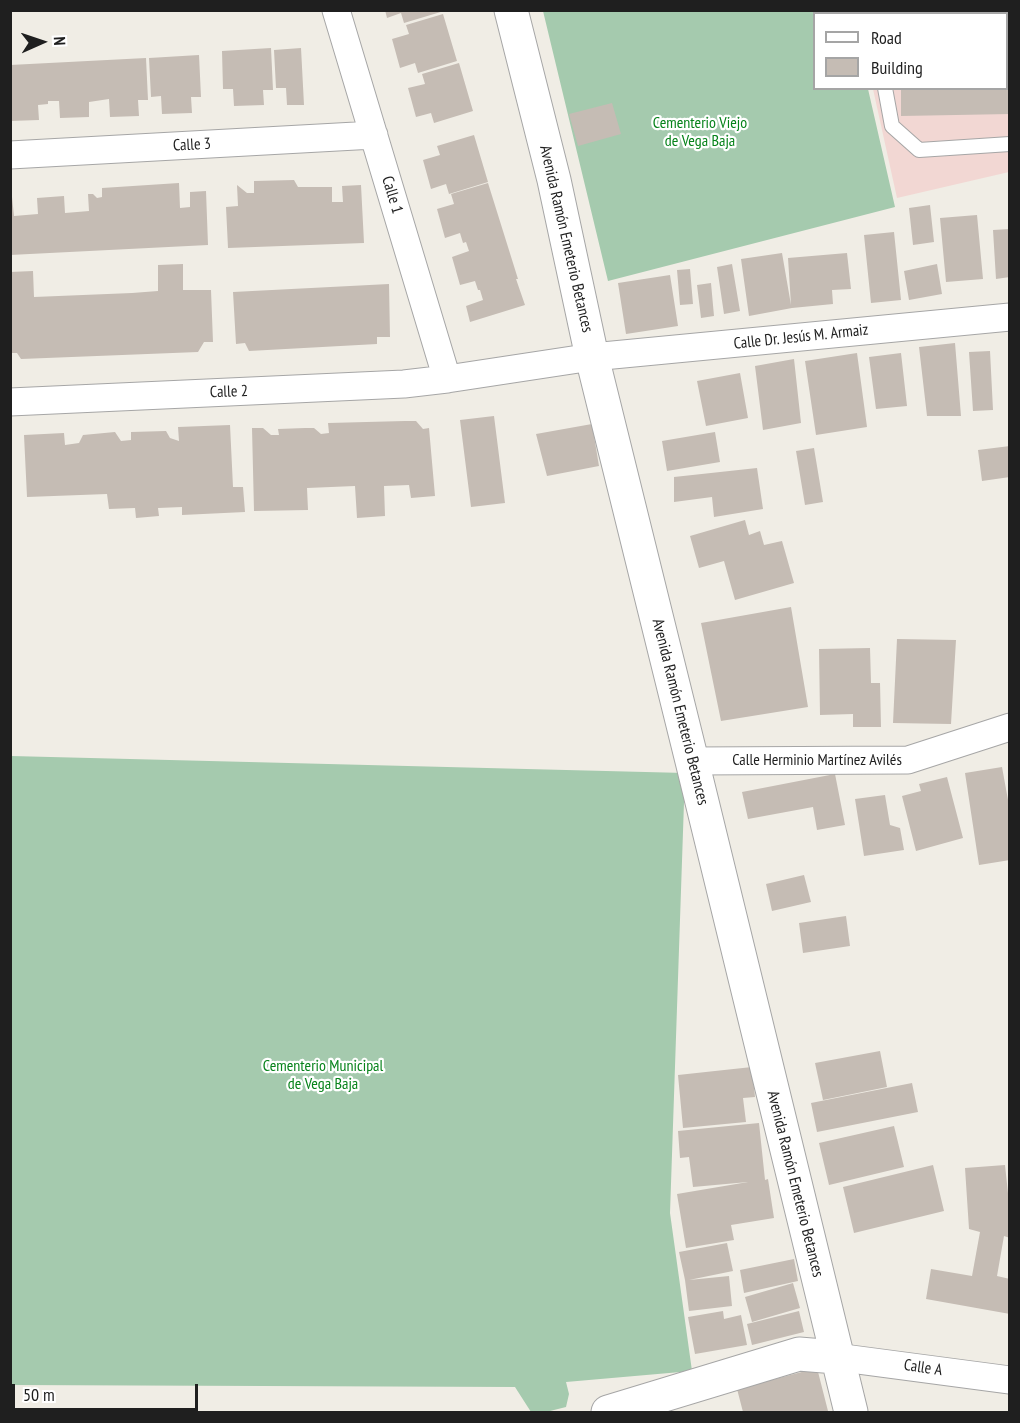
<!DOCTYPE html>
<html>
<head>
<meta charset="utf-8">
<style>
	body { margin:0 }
	#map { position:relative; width:1020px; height:1423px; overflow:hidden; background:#f0ede5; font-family:"PT Sans Narrow",sans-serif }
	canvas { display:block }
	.frame { position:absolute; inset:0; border:12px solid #1f1f1f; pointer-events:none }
	.legend { position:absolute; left:813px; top:12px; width:195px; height:78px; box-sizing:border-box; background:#fff; border:2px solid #a5a5a5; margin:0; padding:8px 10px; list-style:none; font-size:18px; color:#1f1f1f }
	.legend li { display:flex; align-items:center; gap:12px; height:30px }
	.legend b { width:30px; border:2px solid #a5a5a5 }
	.north { position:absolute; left:12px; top:12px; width:60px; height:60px; -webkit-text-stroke:4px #fff; paint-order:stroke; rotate:87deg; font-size:16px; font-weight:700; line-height:24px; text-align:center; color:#1f1f1f }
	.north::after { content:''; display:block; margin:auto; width:21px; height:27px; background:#1f1f1f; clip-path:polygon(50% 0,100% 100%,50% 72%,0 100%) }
	.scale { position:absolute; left:12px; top:1384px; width:186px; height:27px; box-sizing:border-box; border:3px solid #1f1f1f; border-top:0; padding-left:8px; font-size:18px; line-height:21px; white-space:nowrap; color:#1f1f1f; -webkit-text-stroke:4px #fff; paint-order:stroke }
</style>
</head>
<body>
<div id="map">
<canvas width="1020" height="1423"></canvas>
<div class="frame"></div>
<ul class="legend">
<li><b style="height:8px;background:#fff"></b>Road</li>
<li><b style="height:16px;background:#c5bcb4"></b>Building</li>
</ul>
<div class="north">N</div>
<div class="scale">50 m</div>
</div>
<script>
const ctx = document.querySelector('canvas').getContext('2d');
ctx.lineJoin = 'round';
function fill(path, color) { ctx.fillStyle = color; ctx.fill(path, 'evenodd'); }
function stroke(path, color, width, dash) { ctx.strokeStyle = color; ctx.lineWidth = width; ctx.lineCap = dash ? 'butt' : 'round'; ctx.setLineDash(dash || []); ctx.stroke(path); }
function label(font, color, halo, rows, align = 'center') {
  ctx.font = font + ' "PT Sans Narrow",sans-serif'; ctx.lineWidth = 4.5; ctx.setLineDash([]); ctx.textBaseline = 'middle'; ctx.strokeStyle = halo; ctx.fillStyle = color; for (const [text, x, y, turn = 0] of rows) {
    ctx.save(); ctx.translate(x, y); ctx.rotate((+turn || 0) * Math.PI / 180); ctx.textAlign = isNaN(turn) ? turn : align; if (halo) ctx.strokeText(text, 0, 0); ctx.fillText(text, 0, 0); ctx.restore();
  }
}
fill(new Path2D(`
	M857,11H1009V172L897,198L873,89L1006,88V14H857Z`), '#f2d7d3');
fill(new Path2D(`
	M543,11H850L851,13L814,14V88L868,89L895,207L608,281Z
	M11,756L685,773L670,1213L692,1371L566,1382L569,1394L566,1407L546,1412H531L515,1387L11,1385Z`), '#a5caae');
fill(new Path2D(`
	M385,10H444V11L404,23L401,13L387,18Z
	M900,10H1010V114L901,116V88H1006V14H900Z
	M443,14L457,61L418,73L415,63L400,68L392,39L409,34L406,25Z
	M271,48L273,90H263L264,105L234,106L233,89H223L222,51Z
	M301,48L304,105H287L286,88H276L274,50Z
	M199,55L201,97H191L192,113L162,114L161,96L151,97L149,58Z
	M146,58L148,100H138L139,116L110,117L109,99L89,102V117L60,118L59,101H48V104L38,105L39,120L10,121V65Z
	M459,63L473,111L434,123L431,113L416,117L408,88L425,84L422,74Z
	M612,103L621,134L578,146L569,114Z
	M474,135L488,182L449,194L446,184L431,189L423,160L440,155L437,146Z
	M294,180L298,187H332V202H343L342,186L361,185L364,243L228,248L226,207L238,206L237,185L247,193H254V181Z
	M179,183L180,208L190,207V192L206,191L208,245L10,255V197H12L14,216L38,214L37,198L64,196L65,213L89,211L88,194H93L97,198L102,197V188Z
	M488,183L518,279H516L525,305L470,322L466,306L483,300L480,290H478L475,281L460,285L452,257L469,251L466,242L463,243L460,233L445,238L437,209L454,204L451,194Z
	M930,205L934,242L913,245L909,208Z
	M977,215L983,279L946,282L940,218Z
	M1010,229V277L996,279L993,230Z
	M894,232L901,300L871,303L864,235Z
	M782,253L791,305L788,258L847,253L851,289L832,290L833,304L792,308L749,316L741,259Z
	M183,264V290H211L213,342H204L198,352L21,359L17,353H10V272L33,271L34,297L132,293L158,291V265Z
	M732,264L740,311L724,314L717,267Z
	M937,264L942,294L909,300L904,271Z
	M690,269L693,304L680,305L677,270Z
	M670,275L678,326L626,334L618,283Z
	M711,283L714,316L701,318L697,285Z
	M389,284L390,337H377V344L249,351L245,343L236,344L233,292Z
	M955,343L961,416H927L919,347Z
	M990,351L993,410L973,411L969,352Z
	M857,353L867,427L816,435L805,361Z
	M901,353L907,406L876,409L869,357Z
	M794,359L801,423L763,430L755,366Z
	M740,373L748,418L706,426L697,381Z
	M494,416L505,503L471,507L460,420Z
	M405,421H416L423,429L429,428L435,496L411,498L409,485L384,486L385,516L357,518L355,486L307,488L308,510L254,511L252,428H263L271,435H279L278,429L305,428H314L321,434L329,433L328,423Z
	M592,424L599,466L547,476L536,434Z
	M230,425L233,487H243L245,512L182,515V507L158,508L159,516L136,518L135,508L109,509L107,494L27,497L24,435L64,433L65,445L79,443L83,435L115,432L121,441L131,440V432L166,431L170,438L179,441L178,427Z
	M715,432L720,462L667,471L662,441Z
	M1010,446V477L982,481L978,450Z
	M814,448L823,502L805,505L796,451Z
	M757,468L763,509L714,517L712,497L674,502V477Z
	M745,520L749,535L760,531L764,545L782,541L794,583L735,600L724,561L699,568L690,536Z
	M791,607L808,707L721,721L701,623Z
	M897,639L956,640L951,724L893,723Z
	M870,648L871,683H880L881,727H853V714L820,715L819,649Z
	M1002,767L1010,811V860L979,865L965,773Z
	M835,774L845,825L817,830L813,807L748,819L742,792Z
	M947,777L963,838L916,851L902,796L921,791L919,784Z
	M885,795L890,825L900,828L904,850L864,856L855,799Z
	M804,875L811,902L772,911L766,884Z
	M846,916L850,946L803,953L799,923Z
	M880,1051L887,1087L823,1100L815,1063Z
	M752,1067L755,1097L743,1098L746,1122L683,1128L678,1075Z
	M912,1083L918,1112L817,1132L811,1103Z
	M759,1123L765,1180L768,1179L774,1218L731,1225L734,1240L686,1248L677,1194L748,1182L693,1187L689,1157L680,1158L678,1131Z
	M894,1126L904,1167L829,1185L819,1143Z
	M933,1165L944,1211L854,1233L843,1187Z
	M1005,1165L1010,1212V1238L1004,1236L997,1276L1010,1279V1314L926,1299L931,1269L972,1276L980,1232L969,1229L965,1168Z
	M727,1243L733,1271L689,1280L729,1276L732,1306L689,1311L685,1280L679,1252Z
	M794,1259L798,1281L744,1293L740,1270Z
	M793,1283L800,1308L752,1322L745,1297Z
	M723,1311L724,1319L741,1315L747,1345L695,1354L688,1317Z
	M799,1311L804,1332L752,1345L747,1324Z
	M817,1368L828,1411L821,1412H743L737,1389Z`), '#c5bcb4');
const service = new Path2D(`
	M871,10L872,14
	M885,88L892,126L919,150L1010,144`);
const minor = new Path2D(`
	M336,10L447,379
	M10,155L374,135
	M10,402L404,384L447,379L592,357L1010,317
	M692,761L908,760L1010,727
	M836,1357L1010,1380`);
const tertiary = new Path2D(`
	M511,10L554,180L592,357L692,761L851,1412
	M608,1412L799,1354L836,1357`);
stroke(service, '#a6a6a6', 16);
stroke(minor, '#a6a6a6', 29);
stroke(tertiary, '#a6a6a6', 35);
stroke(service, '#fff', 14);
stroke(minor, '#fff', 27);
stroke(tertiary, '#fff', 33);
label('16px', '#07831b', '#fff', [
	["Cementerio Viejo",700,123],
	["de Vega Baja",700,141],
	["Cementerio Municipal",323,1066],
	["de Vega Baja",323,1084]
]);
label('16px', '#1f1f1f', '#fff', [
	["Calle 3",192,145,-3],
	["Calle 1",392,195,73],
	["Avenida Ramón Emeterio Betances",566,239,77],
	["Calle Dr. Jesús M. Armaiz",801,337,-6],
	["Calle 2",229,392,-2],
	["Avenida Ramón Emeterio Betances",680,712,76],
	["Calle Herminio Martínez Avilés",817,760],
	["Avenida Ramón Emeterio Betances",795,1184,76],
	["Calle A",923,1368,8]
]);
</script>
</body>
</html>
